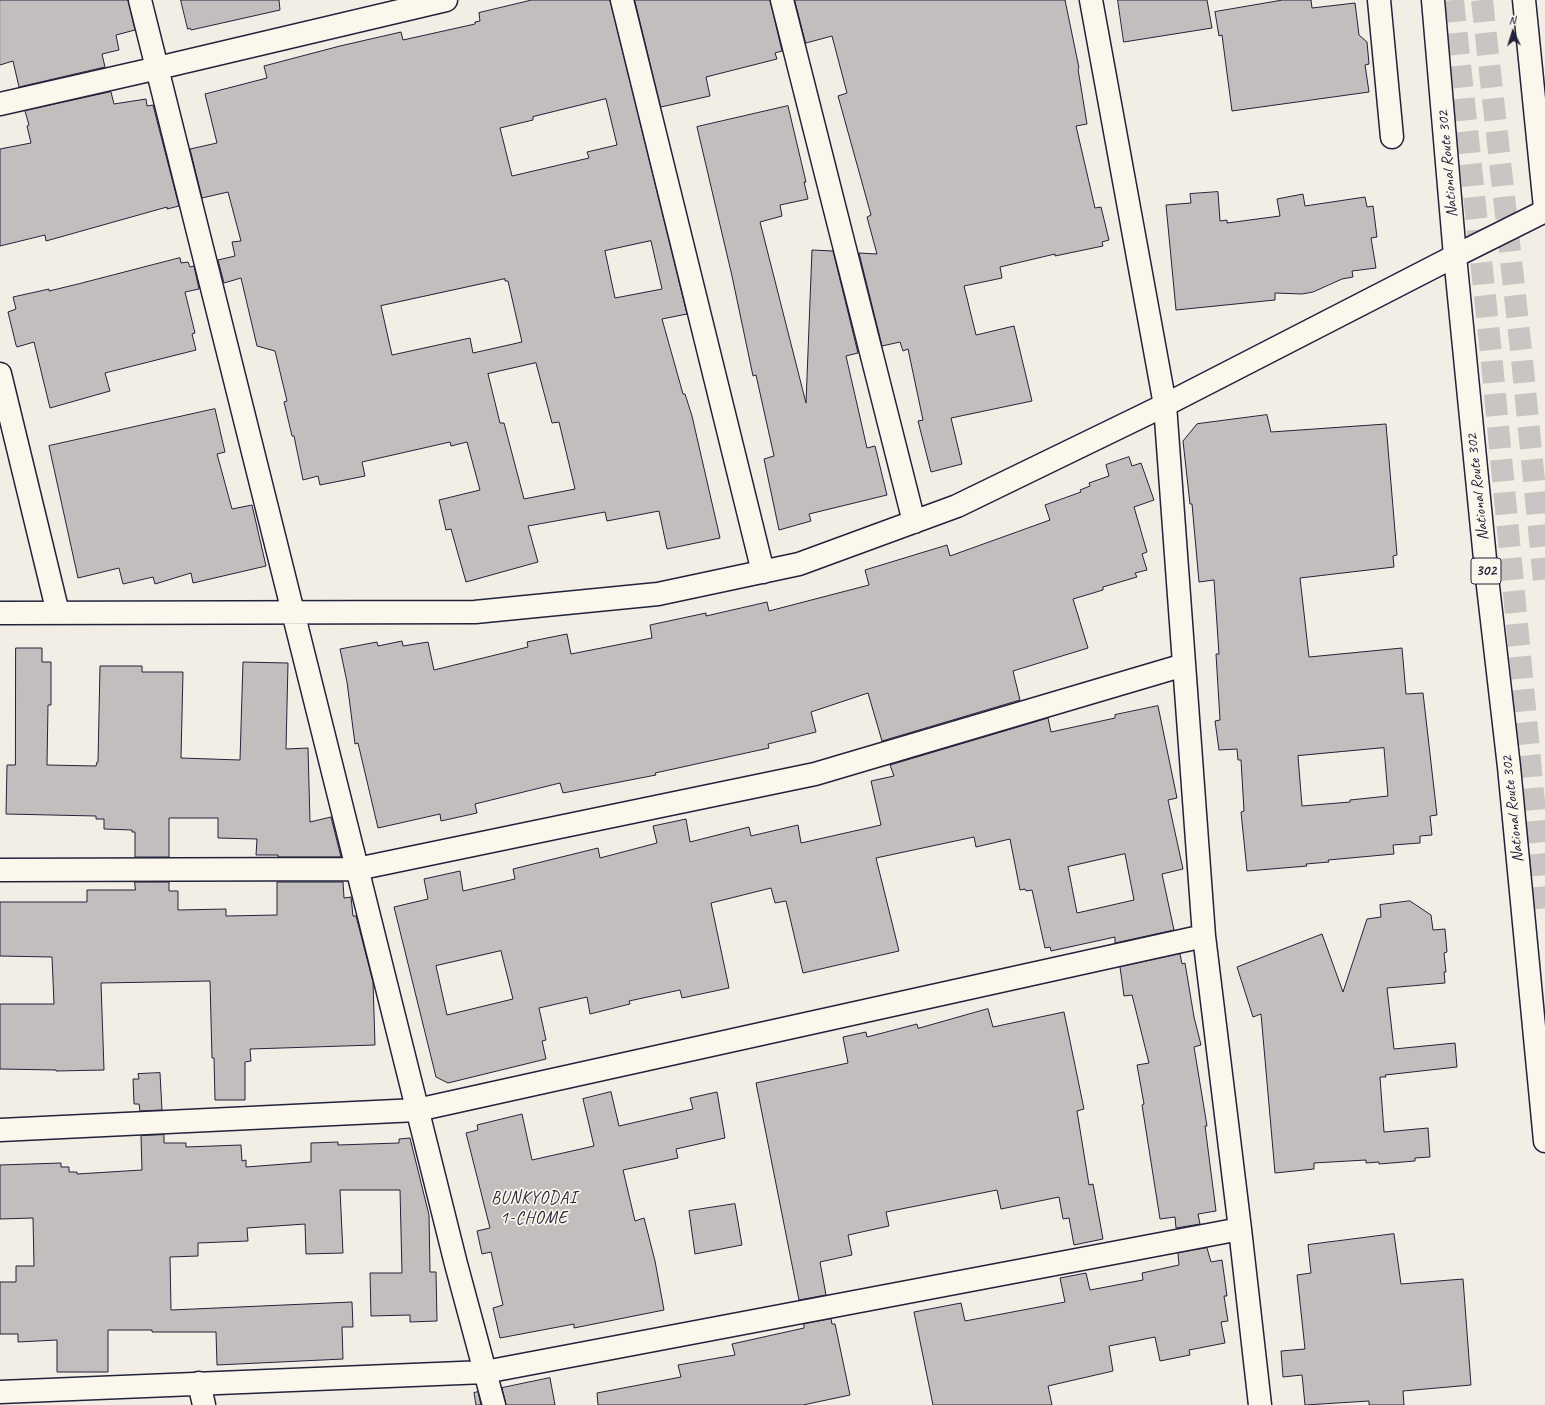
<!DOCTYPE html>
<html>
<head>
<meta charset="utf-8">
<style>
	body { margin:0 }
	#map { position:relative; width:1545px; height:1405px; overflow:hidden; background:#f2eee5; font-family:Caveat,sans-serif }
	canvas { display:block }
	.north { position:absolute; left:1493px; top:12px; width:40px; height:40px; -webkit-text-stroke:3px #fbf7ec; paint-order:stroke; rotate:356deg; font-size:11px; font-weight:700; line-height:16px; text-align:center; color:#22223b }
	.north::after { content:''; display:block; margin:auto; width:14px; height:18px; background:#22223b; clip-path:polygon(50% 0,100% 100%,50% 72%,0 100%) }
</style>
</head>
<body>
<div id="map">
<canvas width="1545" height="1405"></canvas>
<div class="north">N</div>
</div>
<script>
const ctx = document.querySelector('canvas').getContext('2d');
ctx.lineJoin = 'round';
function fill(path, color) { ctx.fillStyle = color; ctx.fill(path, 'evenodd'); }
function stroke(path, color, width, dash) { ctx.strokeStyle = color; ctx.lineWidth = width; ctx.lineCap = dash ? 'butt' : 'round'; ctx.setLineDash(dash || []); ctx.stroke(path); }
function label(font, color, halo, rows, align = 'center') {
  ctx.font = font + ' Caveat,sans-serif'; ctx.lineWidth = 3.5; ctx.setLineDash([]); ctx.textBaseline = 'middle'; ctx.strokeStyle = halo; ctx.fillStyle = color; for (const [text, x, y, turn = 0] of rows) {
    ctx.save(); ctx.translate(x, y); ctx.rotate((+turn || 0) * Math.PI / 180); ctx.textAlign = isNaN(turn) ? turn : align; if (halo) ctx.strokeText(text, 0, 0); ctx.fillText(text, 0, 0); ctx.restore();
  }
}
const building = new Path2D(`
	M0,0H128L135,30L116,35L119,50L102,54L105,67L19,87L13,61L0,65Z
	M181,0H279L280,10L191,30L190,28L188,29Z
	M532,0H610L687,314L662,319L683,394H685L692,416L720,538L667,549L659,511L607,521L605,512L528,526L538,562L466,582L451,529L446,530L439,500L480,490L467,442L451,446L450,442L362,462L365,476L320,485L318,476L303,480L294,436H292L284,402L287,401L275,351L257,346L241,278L224,283L218,260L235,256L232,242L241,241L228,192L202,198L190,149L217,143L205,94L267,78L264,66L340,46L401,32L403,40L475,24V22L480,21L479,13ZM606,99L617,145L587,152L589,158L512,176L500,128L533,120V117ZM651,241L662,289L615,298L605,251ZM505,279V281H508L522,342L473,353L470,338L392,355L381,306ZM536,363L552,423L559,422L575,489L524,499L504,423H500L488,374Z
	M635,0H770L782,51L775,53L777,59L706,77L710,96L661,107Z
	M795,0H1065L1079,68L1078,69L1087,124L1076,126L1095,208L1101,207L1109,240L1102,242L1103,246L1055,256V254L1000,267L1002,278L964,286L976,335L1014,326L1032,401L951,418L962,464L931,472L918,421L923,420L908,349L903,351L900,342L882,346L859,253L877,254L867,217L871,215L838,96L847,93L832,36L806,43Z
	M1118,0H1207L1212,28L1124,42Z
	M1283,0H1311L1312,8L1355,3L1359,35L1367,42L1369,64L1365,65L1369,92L1232,111L1222,35L1219,36L1215,12Z
	M111,92L114,104L146,99L147,106L153,105L179,206L167,209V207L46,241L45,235L0,246V149L31,143L27,126L29,125L25,111Z
	M788,106L806,182H804L808,199L780,205L782,216L760,222L806,403L812,250L833,251L858,353L846,356L867,448L875,446L887,495L809,514L811,521L779,530L764,459L774,456L756,375L753,376L732,276L697,127Z
	M1218,192L1220,221L1227,220V223L1280,216L1277,199L1303,194L1305,206L1365,197L1367,207L1373,206L1377,237L1371,238L1376,268L1352,271L1353,277L1342,279L1313,292L1302,294L1275,293V300L1176,310L1166,205L1191,203L1190,194Z
	M180,258L181,263L188,262L190,267L194,266L199,289L185,292L195,333L192,334L196,350L105,373L110,391L50,408L34,342L17,347L16,345L8,312L16,309L13,297L49,289V291L78,284Z
	M215,409L225,452L217,454L232,509L252,505L266,566L193,583L191,573L155,584L153,577L123,584L119,568L78,578L49,446Z
	M1267,415L1271,432L1386,424L1397,555L1393,556L1394,567L1300,578L1309,657L1402,648L1406,694L1423,693L1437,815L1430,816L1432,835L1420,836V843L1393,845L1394,854L1328,860L1329,862L1306,864L1307,866L1247,871L1241,812L1244,811L1241,760H1238L1237,749L1219,750L1215,721L1220,720L1216,654H1219L1214,580L1199,582L1192,504H1190L1183,441L1197,424ZM1384,748L1388,796L1350,800V802L1302,806L1298,756Z
	M1129,457L1132,466L1141,463L1154,500L1134,507L1147,552L1142,554L1147,570L1135,573L1137,577L1103,587V590L1073,599L1088,648L1013,671L1020,700L882,741L868,693L811,712L816,732L768,744L769,748L655,773L656,775L563,793L560,783L475,804L477,813L441,821L440,814L378,828L358,743L355,744L347,682L340,649L377,642L378,646L402,641L403,646L428,642L434,670L528,647L527,642L567,634L571,654L652,638L650,625L706,613V616L767,602L769,611L869,585L865,570L947,545L950,556L1050,520L1045,505L1081,492L1080,490L1090,486L1089,483L1109,476L1106,465Z
	M16,648H42V662H51V705H48L47,765L96,766L97,762H98L100,666H142V672H183L181,758L240,760L243,662L288,663L286,749L308,748L310,822L331,817L341,857H278V855H256L257,839L218,838V818H169V857H135V832H132V830L104,829V819H96V816L6,814L7,765H15Z
	M1158,706L1177,798L1168,800L1183,869L1162,874L1174,930L1115,943V937L1051,951L1050,947L1045,948L1032,890L1026,891L1025,889L1020,890L1010,839L976,847L974,837L876,858L899,951L803,973L786,901L775,903L771,888L711,903L729,988L682,998L680,990L629,1001L630,1004L590,1014L587,997L539,1008L546,1040L542,1041L546,1059L448,1083L436,1077L394,907L428,899L424,879L460,871L463,891L515,879L513,869L598,848L600,858L657,843L653,826L686,819L690,842L749,827L751,836L798,825L801,843L881,825L871,781L894,776L890,765L1048,718L1051,732L1115,718V715ZM1125,854L1134,900L1077,913L1068,867ZM501,951L513,999L447,1015L436,966Z
	M135,882H169V891H178V910L226,909V916L277,915V882H343L344,898L351,897L353,916H356L373,982L375,1045L250,1049L251,1061L245,1062V1100H215L214,1058H212L210,981L101,983L104,1070L56,1071V1070L0,1069V1004H54L52,957L0,956V902H87V890H135Z
	M1410,901L1431,915L1433,930L1445,929L1447,952L1444,953L1446,972H1444L1445,983L1387,988L1394,1049L1455,1043L1457,1067L1385,1075L1386,1077H1380L1384,1132L1428,1128L1430,1157L1415,1158V1161L1379,1164V1162L1366,1163V1160L1314,1163V1169L1275,1173L1261,1014L1253,1017L1237,967L1322,934L1343,992L1367,919L1381,917L1380,905Z
	M1180,954L1182,964L1185,963L1194,1017L1201,1045L1194,1047L1207,1126H1205L1216,1211L1198,1214L1200,1224L1176,1228L1175,1217L1160,1219L1142,1105L1144,1104L1137,1065L1149,1063L1132,995L1124,996L1120,967Z
	M988,1009L993,1027L1064,1012L1084,1109L1077,1111L1089,1185L1093,1184L1103,1239L1074,1245L1069,1218L1063,1219L1059,1197L1001,1209L997,1190L886,1212L889,1226L848,1235L852,1255L820,1262L826,1295L799,1300L756,1083L848,1063L843,1037L866,1032L867,1037L917,1024L918,1028Z
	M160,1073L162,1110L140,1111L139,1104H134L133,1079H139L138,1074Z
	M611,1092L619,1126L693,1109L690,1098L717,1092L725,1138L676,1149L678,1158L623,1170L635,1221L644,1218L655,1261L664,1310L574,1328V1324L500,1338L493,1308L503,1305L491,1252L482,1254L477,1231L490,1228L466,1133L478,1130L477,1125L522,1114L532,1160L594,1146L583,1099Z
	M164,1135V1143H186V1147L241,1145L242,1161L246,1160V1167L311,1162V1143L338,1142V1145L399,1143V1139L410,1138L429,1215L430,1272H436L437,1321L410,1322V1315L371,1316L370,1273H402L400,1190H340L343,1253L306,1254L305,1224L247,1228L248,1241L198,1243V1256L170,1257L171,1310L352,1302L353,1327H342L343,1359L217,1365L216,1332H152V1330H108V1372H57V1340L18,1342V1334H0V1282H16V1266H34L33,1218L0,1219V1165L61,1163V1167H69V1172H77V1174L142,1170L141,1136Z
	M735,1204L742,1245L695,1254L689,1211Z
	M1394,1234L1401,1284L1463,1279L1471,1385L1403,1391L1404,1405H1369V1401L1305,1405L1302,1375L1283,1377L1281,1351L1305,1349L1297,1275L1311,1273L1308,1245Z
	M1207,1248L1211,1262L1222,1260L1227,1296H1224L1228,1321L1221,1322L1225,1343L1189,1350L1190,1355L1160,1361L1155,1337L1109,1346L1113,1371L1048,1386L1052,1405H933L914,1312L961,1303L965,1321L1065,1302L1060,1278L1086,1273L1090,1290L1143,1280L1142,1273L1179,1265L1178,1253Z
	M831,1319L832,1324H835L850,1395L803,1405H598L597,1393L681,1377L678,1365L735,1355L732,1344L804,1328V1324Z
	M550,1378L555,1405H506L502,1388Z
	M478,1392L481,1405H476L474,1393Z`);
fill(building, '#c2bebe');
stroke(building, '#22223b', 1);
stroke(new Path2D(`
	M1453,0L1491,353L1545,917
	M1482,0L1521,350L1545,590`), '#c8c5c3', 22, [22, 11]);
const minor = new Path2D(`
	M140,0L456,1264L494,1405
	M622,0L763,572
	M782,0L914,522
	M1091,0L1165,405L1204,936L1240,1229L1260,1405
	M1379,0L1392,137
	M0,104L158,68L446,0
	M0,374L58,613
	M0,613L475,612L658,594L799,564L957,506L1165,405L1455,256
	M0,870L357,869L815,774L1184,665
	M0,1130L417,1110L1204,936
	M199,1383L204,1405
	M0,1392L485,1372L1240,1229`);
const tertiary = new Path2D(`
	M1455,256L1545,211`);
const trunk = new Path2D(`
	M1433,0L1455,256L1486,569L1509,767L1545,1141
	M1524,0L1545,208`);
stroke(minor, '#22223b', 25);
stroke(tertiary, '#22223b', 25);
stroke(trunk, '#22223b', 25);
stroke(minor, '#fbf7ec', 22);
stroke(tertiary, '#fbf7ec', 22);
stroke(trunk, '#fbf7ec', 22);
for (const [x, y, w] of [
	[1486,571,30]
]) { const box = new Path2D(); box.roundRect(x - w / 2, y - 13, w, 26, 3); ctx.fillStyle = '#fbf7ec'; ctx.fill(box); stroke(box, '#22223b', 1); }
label('bold 15px', '#22223b', null, [
	["302",1486,571]
]);
label('16px', '#22223b', '#fbf7ec', [
	["National Route 302",1448,164,-95],
	["National Route 302",1478,487,-96],
	["National Route 302",1513,809,-96]
]);
ctx.letterSpacing = '1px';
label('17px', '#22223b', '#fbf7ec', [
	["BUNKYODAI",534,1199],
	["1-CHOME",534,1219]
]);
ctx.letterSpacing = '0px';
</script>
</body>
</html>
